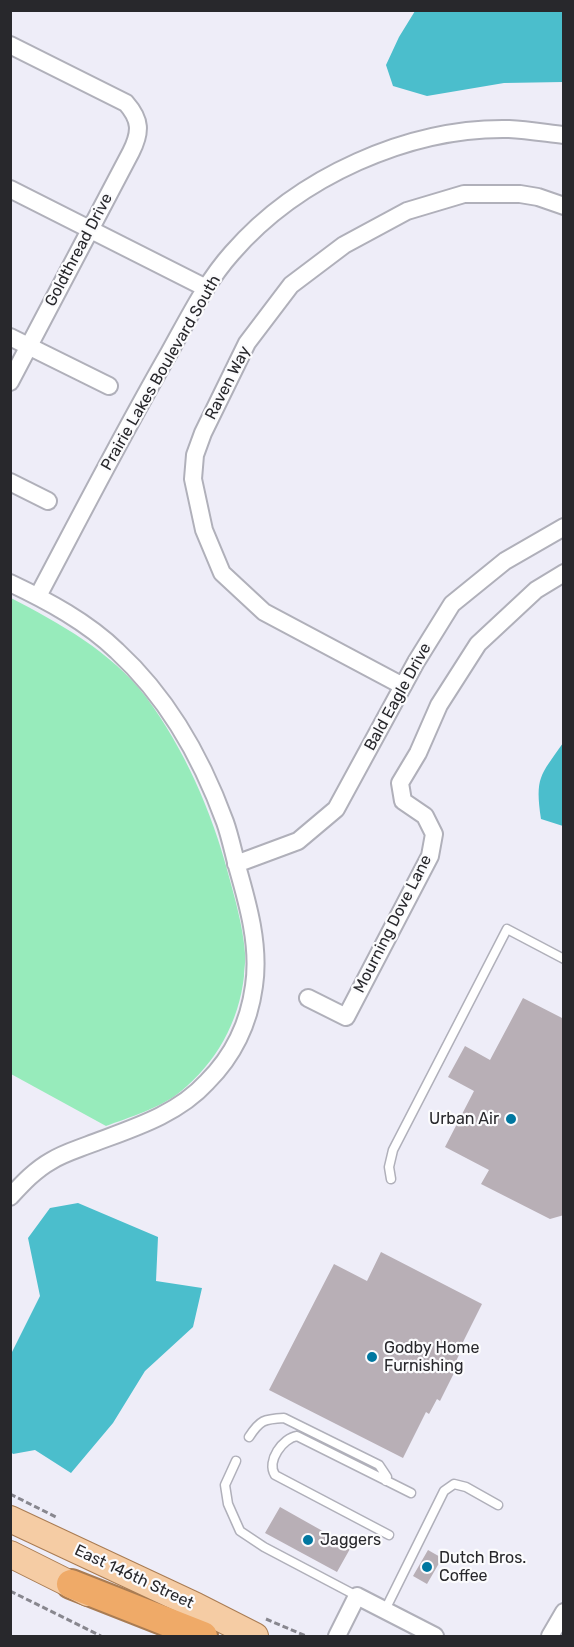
<!DOCTYPE html>
<html>
<head>
<meta charset="utf-8">
<style>
	body { margin:0 }
	#map { position:relative; width:574px; height:1647px; overflow:hidden; background:#eeedf8; font-family:Rubik,sans-serif }
	canvas { display:block }
	.frame { position:absolute; inset:0; border:12px solid #28282c; pointer-events:none }
</style>
</head>
<body>
<div id="map">
<canvas width="574" height="1647"></canvas>
<div class="frame"></div>
</div>
<script>
const ctx = document.querySelector('canvas').getContext('2d');
ctx.lineJoin = 'round';
function fill(path, color) { ctx.fillStyle = color; ctx.fill(path, 'evenodd'); }
function stroke(path, color, width, dash) { ctx.strokeStyle = color; ctx.lineWidth = width; ctx.lineCap = dash ? 'butt' : 'round'; ctx.setLineDash(dash || []); ctx.stroke(path); }
function label(font, color, halo, rows, align = 'center') {
  ctx.font = font + ' Rubik,sans-serif'; ctx.lineWidth = 4.5; ctx.setLineDash([]); ctx.textBaseline = 'middle'; ctx.strokeStyle = halo; ctx.fillStyle = color; for (const [text, x, y, turn = 0] of rows) {
    ctx.save(); ctx.translate(x, y); ctx.rotate((+turn || 0) * Math.PI / 180); ctx.textAlign = isNaN(turn) ? turn : align; if (halo) ctx.strokeText(text, 0, 0); ctx.fillText(text, 0, 0); ctx.restore();
  }
}
fill(new Path2D(`
	M11,598C59,623 112,652 146,697C184,748 212,812 228,873C235,899 243,926 245,953C246,961 244,969 244,976C239,1022 216,1063 180,1092C162,1107 128,1118 106,1126L11,1074Z`), '#97ebbb');
fill(new Path2D(`
	M415,11H563V82L504,83L427,96L393,86L386,65L399,37Z
	M563,743V826L541,819C535,777 540,776 563,743Z
	M78,1203L158,1237L156,1281L202,1288L193,1327L145,1371L113,1423L71,1473L35,1450L13,1454L11,1452V1354L40,1296L28,1238L50,1208Z`), '#4bbecc');
fill(new Path2D(`
	M523,998L564,1019V1215L550,1219L481,1184L489,1170L445,1147L474,1091L448,1077L465,1046L490,1060Z
	M381,1252L482,1304L460,1348L462,1349L454,1365L457,1367L440,1401L437,1399L429,1414L426,1412L403,1458L269,1390L334,1264L367,1281Z
	M280,1507L351,1547L337,1572L265,1533Z
	M428,1550L442,1558L427,1584L413,1576Z`), '#b8afb6');
const service = new Path2D(`
	M391,1179L389,1167L393,1150L507,929L564,959
	M249,1437C260,1420 264,1419 284,1418L379,1465L387,1477L386,1481
	M236,1461L225,1485L228,1504L240,1531L264,1547L357,1596
	M389,1535L275,1475C266,1461 283,1438 297,1436L411,1493
	M385,1610L444,1491L454,1484L466,1487L498,1505`);
const minor = new Path2D(`
	M10,45L126,103C141,120 141,132 131,152L10,382
	M10,189L206,288
	M10,337L109,386
	M10,482L48,501
	M10,583C48,601 87,622 117,651C167,697 202,759 225,822C230,836 233,851 237,866C248,904 260,946 254,986C249,1023 233,1056 207,1082C176,1116 130,1129 88,1145C75,1150 62,1154 51,1161C35,1170 23,1183 10,1197
	M38,596C81,515 123,433 169,353C188,319 206,282 232,253C298,177 409,127 509,129C528,130 546,133 564,135
	M403,686L264,612L222,573L204,530L193,479L195,455L203,433L247,343L291,285L344,245L407,211L464,194H520L538,197L564,206
	M236,864L298,841L336,809L416,662L452,604L505,561L564,527
	M308,998L346,1017L430,856L434,834L425,816L403,801L400,783L418,753L439,705L478,644L536,590L564,573
	M337,1636L357,1596L435,1636
	M550,1636L564,1612`);
const primary = new Path2D(`
	M10,1519L196,1606L255,1636
	M10,1554L88,1593`);
const motorway = new Path2D(`
	M71,1584L203,1636`);
stroke(service, '#b0b0ba', 11);
stroke(minor, '#b0b0ba', 20);
stroke(primary, '#a97c53', 28);
stroke(motorway, '#a97c53', 32);
stroke(new Path2D(`
	M10,1494L58,1518
	M10,1591L101,1636
	M266,1619L306,1636`), '#88878f', 3, [6, 3]);
stroke(service, '#fff', 8);
stroke(minor, '#fff', 16);
stroke(primary, '#f5cca4', 26);
stroke(motorway, '#efaa68', 28);
for (const [x, y, r, color] of [
	[511,1119,6,"#0077a0"],
	[372,1357,6,"#0077a0"],
	[308,1540,6,"#0077a0"],
	[427,1567,6,"#0077a0"]
]) { const dot = new Path2D(); dot.arc(x, y, r, 0, 2 * Math.PI); ctx.fillStyle = color; ctx.fill(dot); stroke(dot, '#fbfbfd', 2); }
label('16px', '#28282c', '#fbfbfd', [
	["Goldthread Drive",79,250,-62],
	["Prairie Lakes Boulevard South",161,373,-60],
	["Raven Way",228,383,-63],
	["Bald Eagle Drive",398,697,-61],
	["Mourning Dove Lane",393,924,-63],
	["East 146th Street",134,1577,25]
]);
label('16px', '#28282c', '#fbfbfd', [
	["Urban Air",499,1119,"right"],
	["Godby Home",384,1348],
	["Furnishing",384,1366],
	["Jaggers",320,1540],
	["Dutch Bros.",439,1558],
	["Coffee",439,1576]
], 'left');
</script>
</body>
</html>
